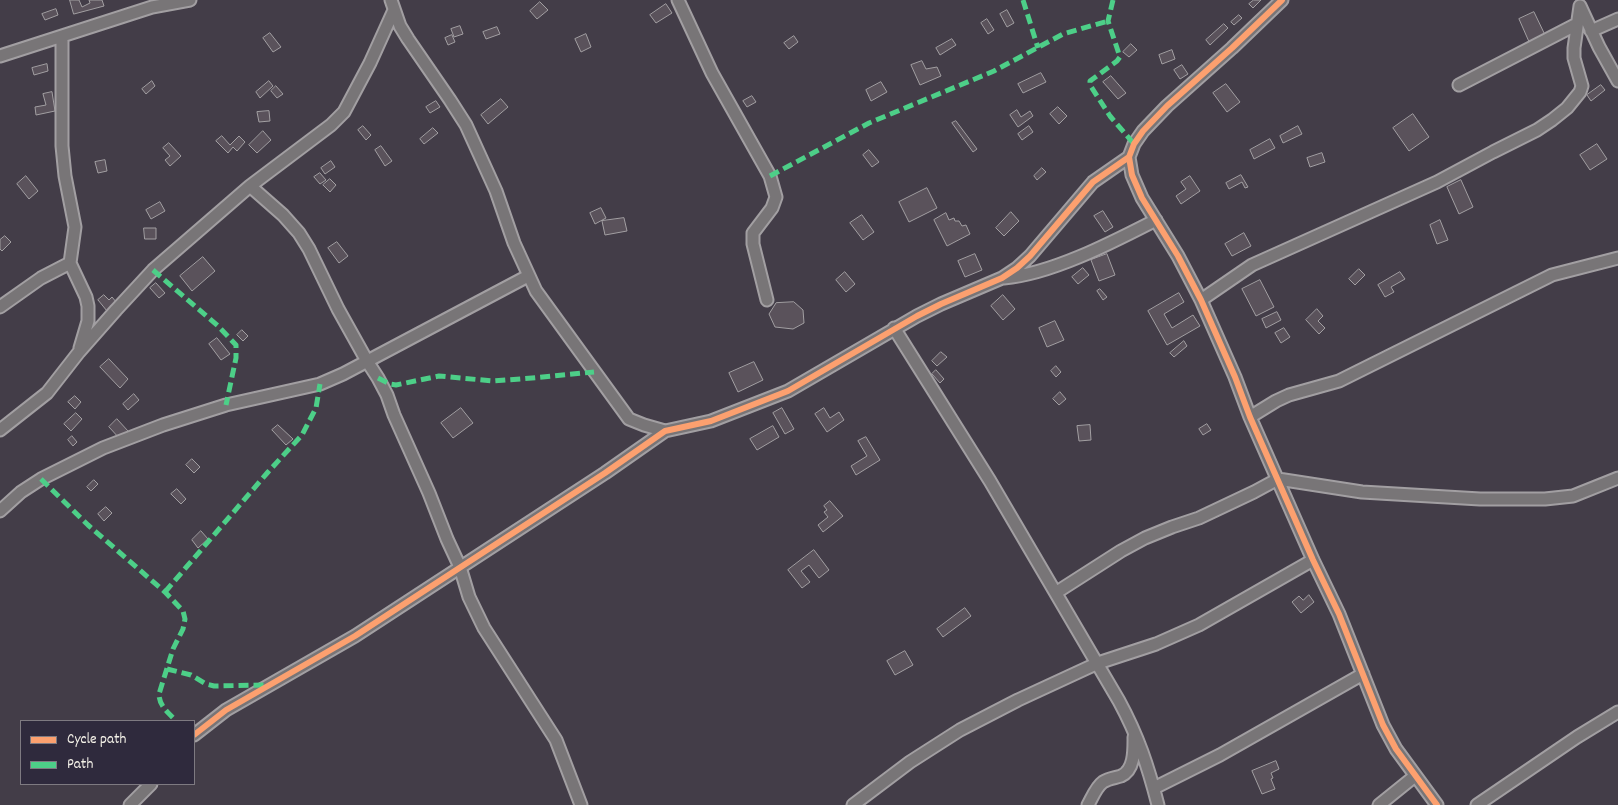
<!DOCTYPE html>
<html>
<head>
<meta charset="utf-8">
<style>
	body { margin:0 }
	#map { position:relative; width:1618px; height:805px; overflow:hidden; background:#433d48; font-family:Dekko,sans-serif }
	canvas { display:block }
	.legend { position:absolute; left:20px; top:720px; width:175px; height:65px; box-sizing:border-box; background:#2f2a3d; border:1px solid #7e7a81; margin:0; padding:6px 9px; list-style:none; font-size:15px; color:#f4f1e8 }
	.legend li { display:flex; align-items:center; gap:10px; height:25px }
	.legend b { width:25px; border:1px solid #7e7a81 }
</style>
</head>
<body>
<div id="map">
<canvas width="1618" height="805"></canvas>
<ul class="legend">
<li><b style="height:6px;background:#fca06f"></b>Cycle path</li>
<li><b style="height:6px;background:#4dcf88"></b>Path</li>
</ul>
</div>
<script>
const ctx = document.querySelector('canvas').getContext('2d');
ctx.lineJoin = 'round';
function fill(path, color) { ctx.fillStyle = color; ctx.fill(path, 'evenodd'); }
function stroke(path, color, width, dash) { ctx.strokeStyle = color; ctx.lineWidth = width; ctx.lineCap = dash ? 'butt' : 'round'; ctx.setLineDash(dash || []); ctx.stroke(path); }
const building = new Path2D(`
	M70,0H79L82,7L90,3L89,0H102L104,6L74,14Z
	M1254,0H1261L1253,8L1249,4Z
	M540,2L548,10L537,19L530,11Z
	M666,4L672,13L656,23L650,15Z
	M56,9L58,15L45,20L42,14Z
	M1007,10L1014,23L1007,27L1000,14Z
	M1534,12L1546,37L1530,44L1519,19Z
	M1239,15L1242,18L1234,25L1231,22Z
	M987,19L994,30L988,34L981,23Z
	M1224,24L1228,28L1210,45L1206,40Z
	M460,26L463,34L454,37L451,29Z
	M497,27L500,34L486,39L483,32Z
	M270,33L281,47L273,52L263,38Z
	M586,34L591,47L581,52L575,39Z
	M452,35L455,42L448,45L445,38Z
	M794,36L798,42L789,49L784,43Z
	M952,39L956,45L940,55L936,48Z
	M1131,44L1137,50L1129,57L1123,52Z
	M1172,50L1175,59L1162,64L1159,55Z
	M922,61L926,69L937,67L941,76L920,85L911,65Z
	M47,64L48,71L34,75L32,68Z
	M1182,65L1188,74L1180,79L1174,70Z
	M1041,73L1046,82L1023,93L1018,84Z
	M1111,76L1126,93L1118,99L1103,82Z
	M152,81L155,86L146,94L142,89Z
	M269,81L273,86L260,98L256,92Z
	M881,82L887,92L871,101L866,90Z
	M1226,84L1240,102L1227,112L1213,93Z
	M1601,85L1605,90L1591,101L1587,95Z
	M276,86L283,94L277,98L271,91Z
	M52,92L55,111L36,115L35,107L46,105L43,94Z
	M752,96L756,102L747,107L743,101Z
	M501,99L508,107L488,124L481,115Z
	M436,101L440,107L430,113L426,107Z
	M1058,107L1067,116L1059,124L1050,114Z
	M1017,110L1021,117L1030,111L1033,116L1018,127L1010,115Z
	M269,111L270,121L259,122L257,112Z
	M1413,114L1429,137L1409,151L1393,128Z
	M956,121L977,149L973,152L952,123Z
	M363,126L371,135L366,140L358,130Z
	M1029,126L1033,132L1022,140L1018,134Z
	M1298,126L1302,134L1283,143L1280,136Z
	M433,128L438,133L424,144L420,139Z
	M263,131L271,140L257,153L249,145Z
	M222,136L230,145L239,136L245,142L237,151L233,147L228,153L216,141Z
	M1270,139L1275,148L1254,159L1250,150Z
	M169,143L181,156L170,166L165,160L170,156L163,148Z
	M1597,144L1607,159L1590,170L1580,155Z
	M381,146L392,161L385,166L375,150Z
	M869,150L879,162L872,167L863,155Z
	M1322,153L1325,162L1310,167L1307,158Z
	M105,160L107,171L98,173L95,162Z
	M331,161L335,167L325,174L321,168Z
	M1042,168L1046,172L1037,180L1034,176Z
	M320,173L326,180L320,184L314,177Z
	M1241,175L1248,187L1245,188L1242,182L1229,189L1226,183Z
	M26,176L38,191L29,199L17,184Z
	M1190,176L1200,191L1181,204L1176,196L1186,189L1181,182Z
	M330,179L336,185L330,192L323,185Z
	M1461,180L1473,207L1459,214L1447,187Z
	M927,188L937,208L909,222L899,202Z
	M160,202L165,211L151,219L146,210Z
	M601,208L606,218L595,224L590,213Z
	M1103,211L1113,227L1105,232L1094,216Z
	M1011,212L1019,221L1004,236L996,228Z
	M946,213L949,220L954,218L955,221H959L962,226L966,225L970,234L947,246L934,220Z
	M862,215L874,232L863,240L850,223Z
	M624,218L627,231L605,235L602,221Z
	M1440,220L1448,240L1437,244L1430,225Z
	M144,228H156V239H145Z
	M1244,233L1251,246L1232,256L1225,244Z
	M5,236L11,242L2,251L0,249V240Z
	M337,242L348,256L339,263L328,248Z
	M975,254L982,270L965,277L958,261Z
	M1107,254L1115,275L1099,281L1091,260Z
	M203,257L215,271L192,291L180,276Z
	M1083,268L1089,275L1078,284L1072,277Z
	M1359,269L1365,275L1355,285L1349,279Z
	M845,272L855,284L846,292L836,280Z
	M1400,272L1405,279L1391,287L1394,292L1385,297L1378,285Z
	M1260,280L1274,307L1256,316L1242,289Z
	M156,283L165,293L159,298L150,288Z
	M1100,289L1107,297L1103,300L1097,291Z
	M1179,293L1184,302L1164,314L1172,328L1193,315L1200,326L1167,345L1148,311Z
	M104,295L109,300L112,297L117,303L107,311L98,300Z
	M1003,295L1015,309L1003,320L991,306Z
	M794,302L803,310L804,323L793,329L775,327L769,314L776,303Z
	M1317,309L1323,316L1318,321L1325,328L1319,334L1306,320Z
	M1277,312L1281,320L1266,328L1262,319Z
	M1055,321L1064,340L1047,347L1039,328Z
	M1284,328L1290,337L1281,343L1275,333Z
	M242,330L248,336L243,341L237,335Z
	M217,338L230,354L221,360L209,344Z
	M1184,341L1187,346L1174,357L1170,353Z
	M941,352L947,357L937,366L932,361Z
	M109,359L128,379L120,388L100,367Z
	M754,362L763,380L738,392L729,373Z
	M1056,366L1061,372L1056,377L1051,371Z
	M936,370L944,379L940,383L932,374Z
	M1060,392L1066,399L1059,405L1053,399Z
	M134,394L139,400L128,410L123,404Z
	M75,396L81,402L75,409L68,402Z
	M461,408L473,423L453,438L441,423Z
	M782,408L794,429L785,434L773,413Z
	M824,408L830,418L839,412L844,420L827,432L815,414Z
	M76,413L82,419L71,431L64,424Z
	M117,419L128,431L120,439L109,427Z
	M1207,424L1211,430L1203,435L1199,429Z
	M278,425L293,439L286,445L272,430Z
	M1090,425L1091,440L1079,441L1077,426Z
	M773,426L779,437L757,450L750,439Z
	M72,436L77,442L73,446L68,440Z
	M866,437L880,460L856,475L851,466L867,456L858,441Z
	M192,459L200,467L194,473L186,465Z
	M94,480L98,484L91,491L87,487Z
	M177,489L186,499L181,504L171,494Z
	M830,501L843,516L823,532L818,525L828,517L824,512L827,510L824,506Z
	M106,507L112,513L104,521L98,514Z
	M201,531L208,539L198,548L192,540Z
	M814,550L829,570L819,578L809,565L801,571L810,582L802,588L788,570Z
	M1309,595L1314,602L1301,613L1292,602L1299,596L1303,600Z
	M965,608L971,616L943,637L937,629Z
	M905,651L913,665L895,675L887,661Z
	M1276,761L1279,769L1271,773L1273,778L1271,779L1275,789L1262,794L1252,771Z`);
fill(building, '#5a525b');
stroke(building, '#a29fa2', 1);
const street = new Path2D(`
	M391,0L400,26L408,39L450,100L466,125L496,191L514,243L536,291L629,419L644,425L665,431
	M678,0L712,73L770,176L776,197L772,208L753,233V244L767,300
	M1282,0L1232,48L1167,106L1143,131L1134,144L1129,157L1132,175L1142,198L1178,256L1201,300L1235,377L1250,417L1313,560L1339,614L1383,725L1396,749L1437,805
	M1580,6L1599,47L1618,81
	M1591,31L1618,19
	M62,36V146L65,176L75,227L70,263L86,297L88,306V321L80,348
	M0,56L152,7L190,0
	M1459,85L1577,24
	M250,186L283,215L299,233L309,249L338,309L367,361L378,378L387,395L394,415L429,493L447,539L460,567L469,597L484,628L556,740L581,805
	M1004,278C1052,274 1113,242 1156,220
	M1201,300L1252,265L1437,182L1493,152L1537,130L1552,120L1567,108L1580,92L1582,86L1574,58V48L1580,6
	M0,307L41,278L70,263
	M894,328L990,481L1119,701C1138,736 1148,766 1158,805
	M1250,417L1276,401L1289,395L1339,381L1552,275L1618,258
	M0,430L47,393L79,352L116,310L153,270L250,186L331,125L344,112L370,63L394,10
	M0,511L21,492L41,479L103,448L163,425L226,405L320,384L343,374L528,276
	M1057,592L1121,551L1145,538L1172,527L1199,518L1254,492L1278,479L1362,492L1480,499H1545L1573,496L1618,478
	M194,735L226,710L355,636L605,473L665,431L711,421L788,391L917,316L941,304L1002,278L1017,268L1030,256L1093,182L1129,157
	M1154,788L1220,755L1363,674
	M130,805L151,784
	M853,805L910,762L960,730L1018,700L1098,663L1156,644L1199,625L1313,560
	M1088,805C1092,798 1096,787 1103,782C1109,778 1115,778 1121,776C1135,770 1134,749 1134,737
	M1379,805L1415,776
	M1477,805L1577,737L1618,712`);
stroke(street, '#a29fa2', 15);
stroke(street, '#787577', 11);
stroke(new Path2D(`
	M1023,0L1038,48
	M1113,0L1108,21L1120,57L1117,61L1090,81V85L1110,116L1134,144
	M770,176L869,123L994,71L1063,34L1108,21
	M153,270L218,326L236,345V358L226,405
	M378,378L390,384L396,385L439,376L493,381L532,378L594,372
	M41,479L88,525L165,592L183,611L185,619L183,629L173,649L159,694C159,706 169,713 176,721
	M165,592L268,472L302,435L316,408L320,384
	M167,669L191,675L206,684L214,686L266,685`), '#4dcf88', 5, [10, 5]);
stroke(new Path2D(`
	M1282,0L1232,48L1167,106L1143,131L1134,144L1129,157L1132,175L1142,198L1178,256L1201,300L1235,377L1250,417L1313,560L1339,614L1383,725L1396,749L1437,805
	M194,735L226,710L355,636L605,473L665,431L711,421L788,391L917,316L941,304L1002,278L1017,268L1030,256L1093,182L1129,157`), '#fca06f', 6);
</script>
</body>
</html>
